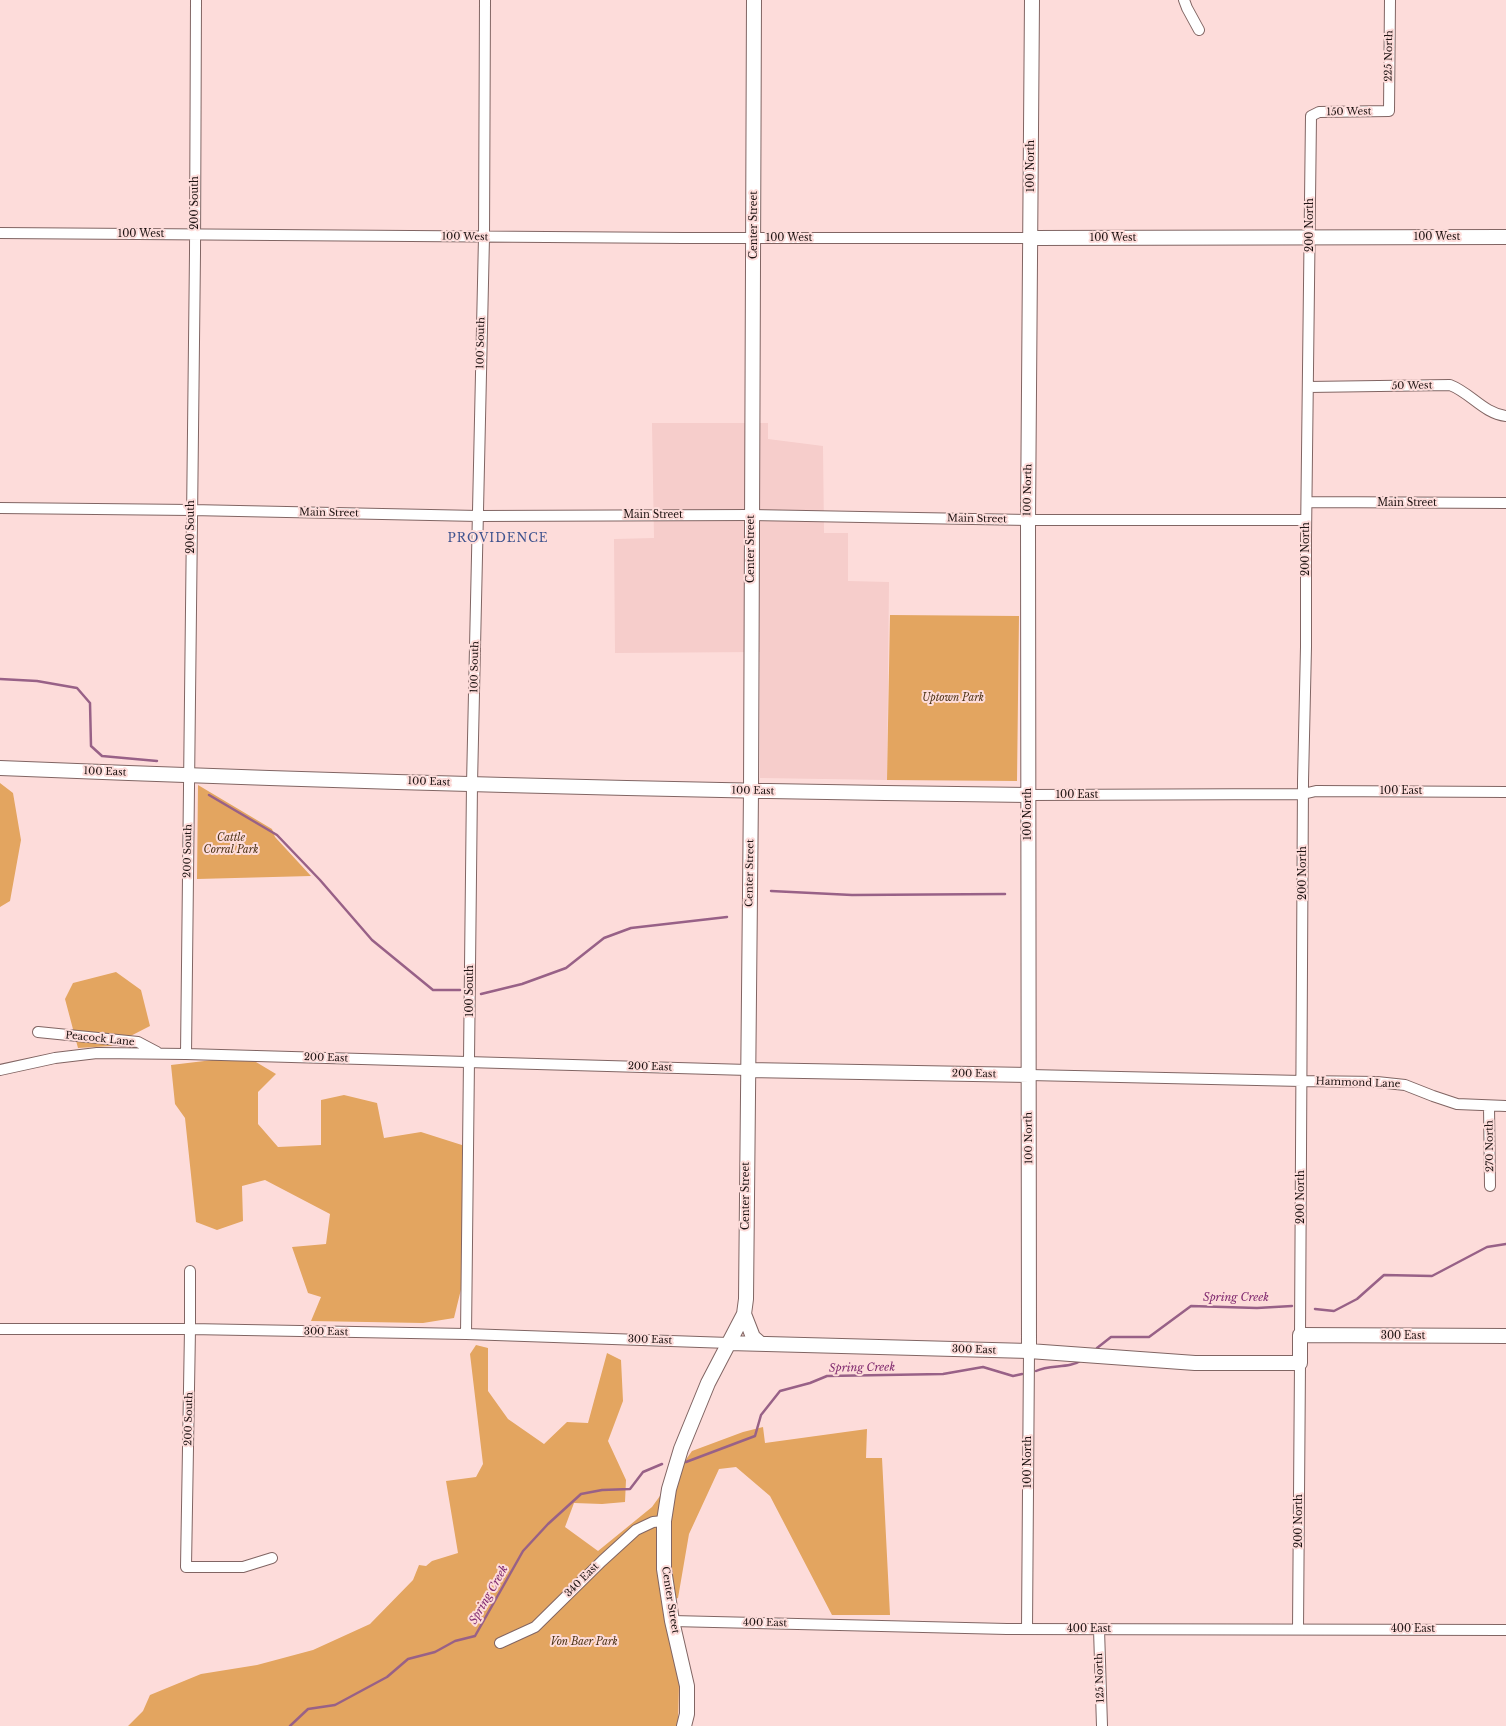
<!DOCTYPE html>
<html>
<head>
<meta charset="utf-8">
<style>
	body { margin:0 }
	canvas { display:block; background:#fddcda }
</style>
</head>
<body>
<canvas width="1506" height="1726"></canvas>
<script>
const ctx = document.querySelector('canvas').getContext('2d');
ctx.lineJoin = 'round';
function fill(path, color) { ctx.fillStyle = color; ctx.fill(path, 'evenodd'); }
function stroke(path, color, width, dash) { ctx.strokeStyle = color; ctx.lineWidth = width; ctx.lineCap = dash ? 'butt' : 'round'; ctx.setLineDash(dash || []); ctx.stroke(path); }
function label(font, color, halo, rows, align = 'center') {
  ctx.font = font + ' "Libre Baskerville",serif'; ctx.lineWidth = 4; ctx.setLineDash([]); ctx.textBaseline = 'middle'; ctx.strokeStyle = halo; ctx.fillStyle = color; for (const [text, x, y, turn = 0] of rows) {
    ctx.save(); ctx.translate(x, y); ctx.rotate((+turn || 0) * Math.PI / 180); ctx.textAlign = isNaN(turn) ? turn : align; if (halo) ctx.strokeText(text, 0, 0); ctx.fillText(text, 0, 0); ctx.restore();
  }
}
fill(new Path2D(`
	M652,423H768V439L823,446L824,533H848V581L889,582L887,780L760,778V652L615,653L614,539L654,538Z`), '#f6cdcb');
fill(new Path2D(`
	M890,615L1019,616L1017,781L887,780Z
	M0,783L13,793L21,840L10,901L0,907Z
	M198,785L272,829L275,837L311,876L197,879Z
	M116,972L141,990L150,1026L111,1046L78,1048L65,999L73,983Z
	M246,1056L276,1074L258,1092V1124L278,1147L321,1145V1100L344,1095L377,1103L384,1138L421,1132L465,1146L464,1277L454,1318L423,1323L311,1321L321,1297L308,1293L292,1247L326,1244L330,1214L265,1180L242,1186L243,1221L217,1230L196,1222L185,1118L175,1104L171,1065Z
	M476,1345L488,1348V1391L508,1419L544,1444L567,1422L588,1423L607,1353L621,1360L623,1401L608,1441L626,1480L625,1502L602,1504L574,1503L565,1527L598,1551L652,1507L692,1451L743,1432L763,1427L765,1443L867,1429L866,1458H882L890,1615H832L770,1496L736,1467L719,1469L689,1534L678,1598L662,1603L679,1684L678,1726H128L143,1711L150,1695L201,1674L257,1665L313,1650L370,1624L413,1580L419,1565L426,1566L432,1561L458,1553L446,1481L476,1477L483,1464L470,1354Z`), '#e3a560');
stroke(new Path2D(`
	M0,679L37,681L77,688L90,703L91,746L102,756L157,761
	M209,795L277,835L320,880L372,940L433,990H460
	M771,891L852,895L1005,894
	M481,994L522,984L566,968L604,938L631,928L727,917
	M1315,1309L1334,1311L1357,1299L1384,1275L1432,1276L1487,1247L1506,1244
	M1097,1348L1111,1337H1149L1191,1306L1257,1308L1292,1306
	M1036,1371C1050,1364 1069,1369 1082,1360
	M686,1462L755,1436L761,1415L780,1391L810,1383L827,1376L943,1374L983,1367L1013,1376L1022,1374
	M290,1726L308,1709L335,1705L387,1677L408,1659L435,1652L455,1641L475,1636L523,1551L548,1524L581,1494L602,1490L630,1489L643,1472L662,1464`), '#986187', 2.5);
const street = new Path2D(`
	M1184,0L1187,8L1199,30
	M0,233L684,238H1031
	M1308,387L1450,385C1471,393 1483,413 1506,416
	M1307,502L1506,503
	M0,508L191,510L478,516L751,515L1028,520H1306
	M1028,795L1303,794L1316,791L1506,792
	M38,1032L138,1042L157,1052
	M186,1054L195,253L196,0
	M0,1070L55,1058L97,1053L186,1054L748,1070
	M1029,1075L1302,1081L1377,1082L1405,1085L1433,1096L1457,1104L1506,1106
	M1489,1106L1490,1186
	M190,1271V1329L186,1567H243L272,1558
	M0,1329H190L466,1334L729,1343
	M466,1334L472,784L484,237L485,0
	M1300,1335L1303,781L1306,647V538L1311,116L1319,112L1389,111L1390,0
	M672,1621L1007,1629L1506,1630
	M1027,1629L1029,1351
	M1099,1629L1102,1726
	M1298,1629L1300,1363
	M500,1643L535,1627L602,1561L636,1530L653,1522L664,1521`);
const secondary = new Path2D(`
	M1031,238L1506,237
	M0,768C342,782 685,791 1028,795
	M748,1070L1029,1075
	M744,1314L753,1337L761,1344
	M729,1343L1029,1351L1195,1363H1300V1335L1506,1336
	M1029,1351L1028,520L1032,0
	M684,1726L687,1714V1686L672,1621L664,1569V1521L669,1489L681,1449L708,1383L744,1314L746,1299L751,791L754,0`);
stroke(street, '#816563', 12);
stroke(secondary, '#816563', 16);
stroke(street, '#fff', 10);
stroke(secondary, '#fff', 14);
label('10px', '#1e1312', '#fddcda', [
	["225 North",1389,56,-89],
	["150 West",1349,112,-1],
	["100 North",1031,166,-90],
	["200 South",195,203,-90],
	["Center Street",754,225,-90],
	["200 North",1310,225,-90],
	["100 West",141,234],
	["100 West",465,237,1],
	["100 West",1437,237],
	["100 West",789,238],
	["100 West",1113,238],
	["100 South",481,343,-89],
	["50 West",1412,386,-1],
	["100 North",1028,490,-89],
	["Main Street",1407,503],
	["Main Street",329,513,1],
	["Main Street",653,515],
	["Main Street",977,519,1],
	["200 South",191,527,-90],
	["Center Street",751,549,-90],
	["200 North",1306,549,-90],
	["100 South",475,667,-89],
	["100 East",105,772,2],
	["100 East",429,782,2],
	["100 East",753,791,1],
	["100 East",1401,791],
	["100 East",1077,795],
	["100 North",1028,814,-90],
	["200 South",188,851,-89],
	["Center Street",750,873,-89],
	["200 North",1303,873,-90],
	["100 South",470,991,-90],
	["Peacock Lane",100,1039,6],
	["200 East",326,1058,2],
	["200 East",650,1067,2],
	["200 East",974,1074,1],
	["Hammond Lane",1358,1083,2],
	["100 North",1029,1138,-91],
	["270 North",1490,1146,-91],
	["Center Street",746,1196,-90],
	["200 North",1301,1197,-90],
	["300 East",326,1332,1],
	["300 East",1403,1336],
	["300 East",650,1340,2],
	["300 East",974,1350,2],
	["200 South",189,1419,-89],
	["100 North",1028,1462,-90],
	["200 North",1299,1521,-90],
	["340 East",582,1580,-45],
	["Center Street",670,1600,81],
	["400 East",765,1623,1],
	["400 East",1089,1629],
	["400 East",1413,1629],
	["125 North",1100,1678,-92]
]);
label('italic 10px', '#4b3113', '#fddcda', [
	["Uptown Park",953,698],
	["Cattle",231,838],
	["Corral Park",231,850],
	["Von Baer Park",584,1642]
]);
label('italic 11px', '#812a6f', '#fddcda', [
	["Spring Creek",1236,1298],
	["Spring Creek",862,1368,-1],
	["Spring Creek",489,1595,-60]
]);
ctx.letterSpacing = '1px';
label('12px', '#40548f', '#fddcda', [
	["PROVIDENCE",498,539]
]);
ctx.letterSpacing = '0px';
</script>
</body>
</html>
